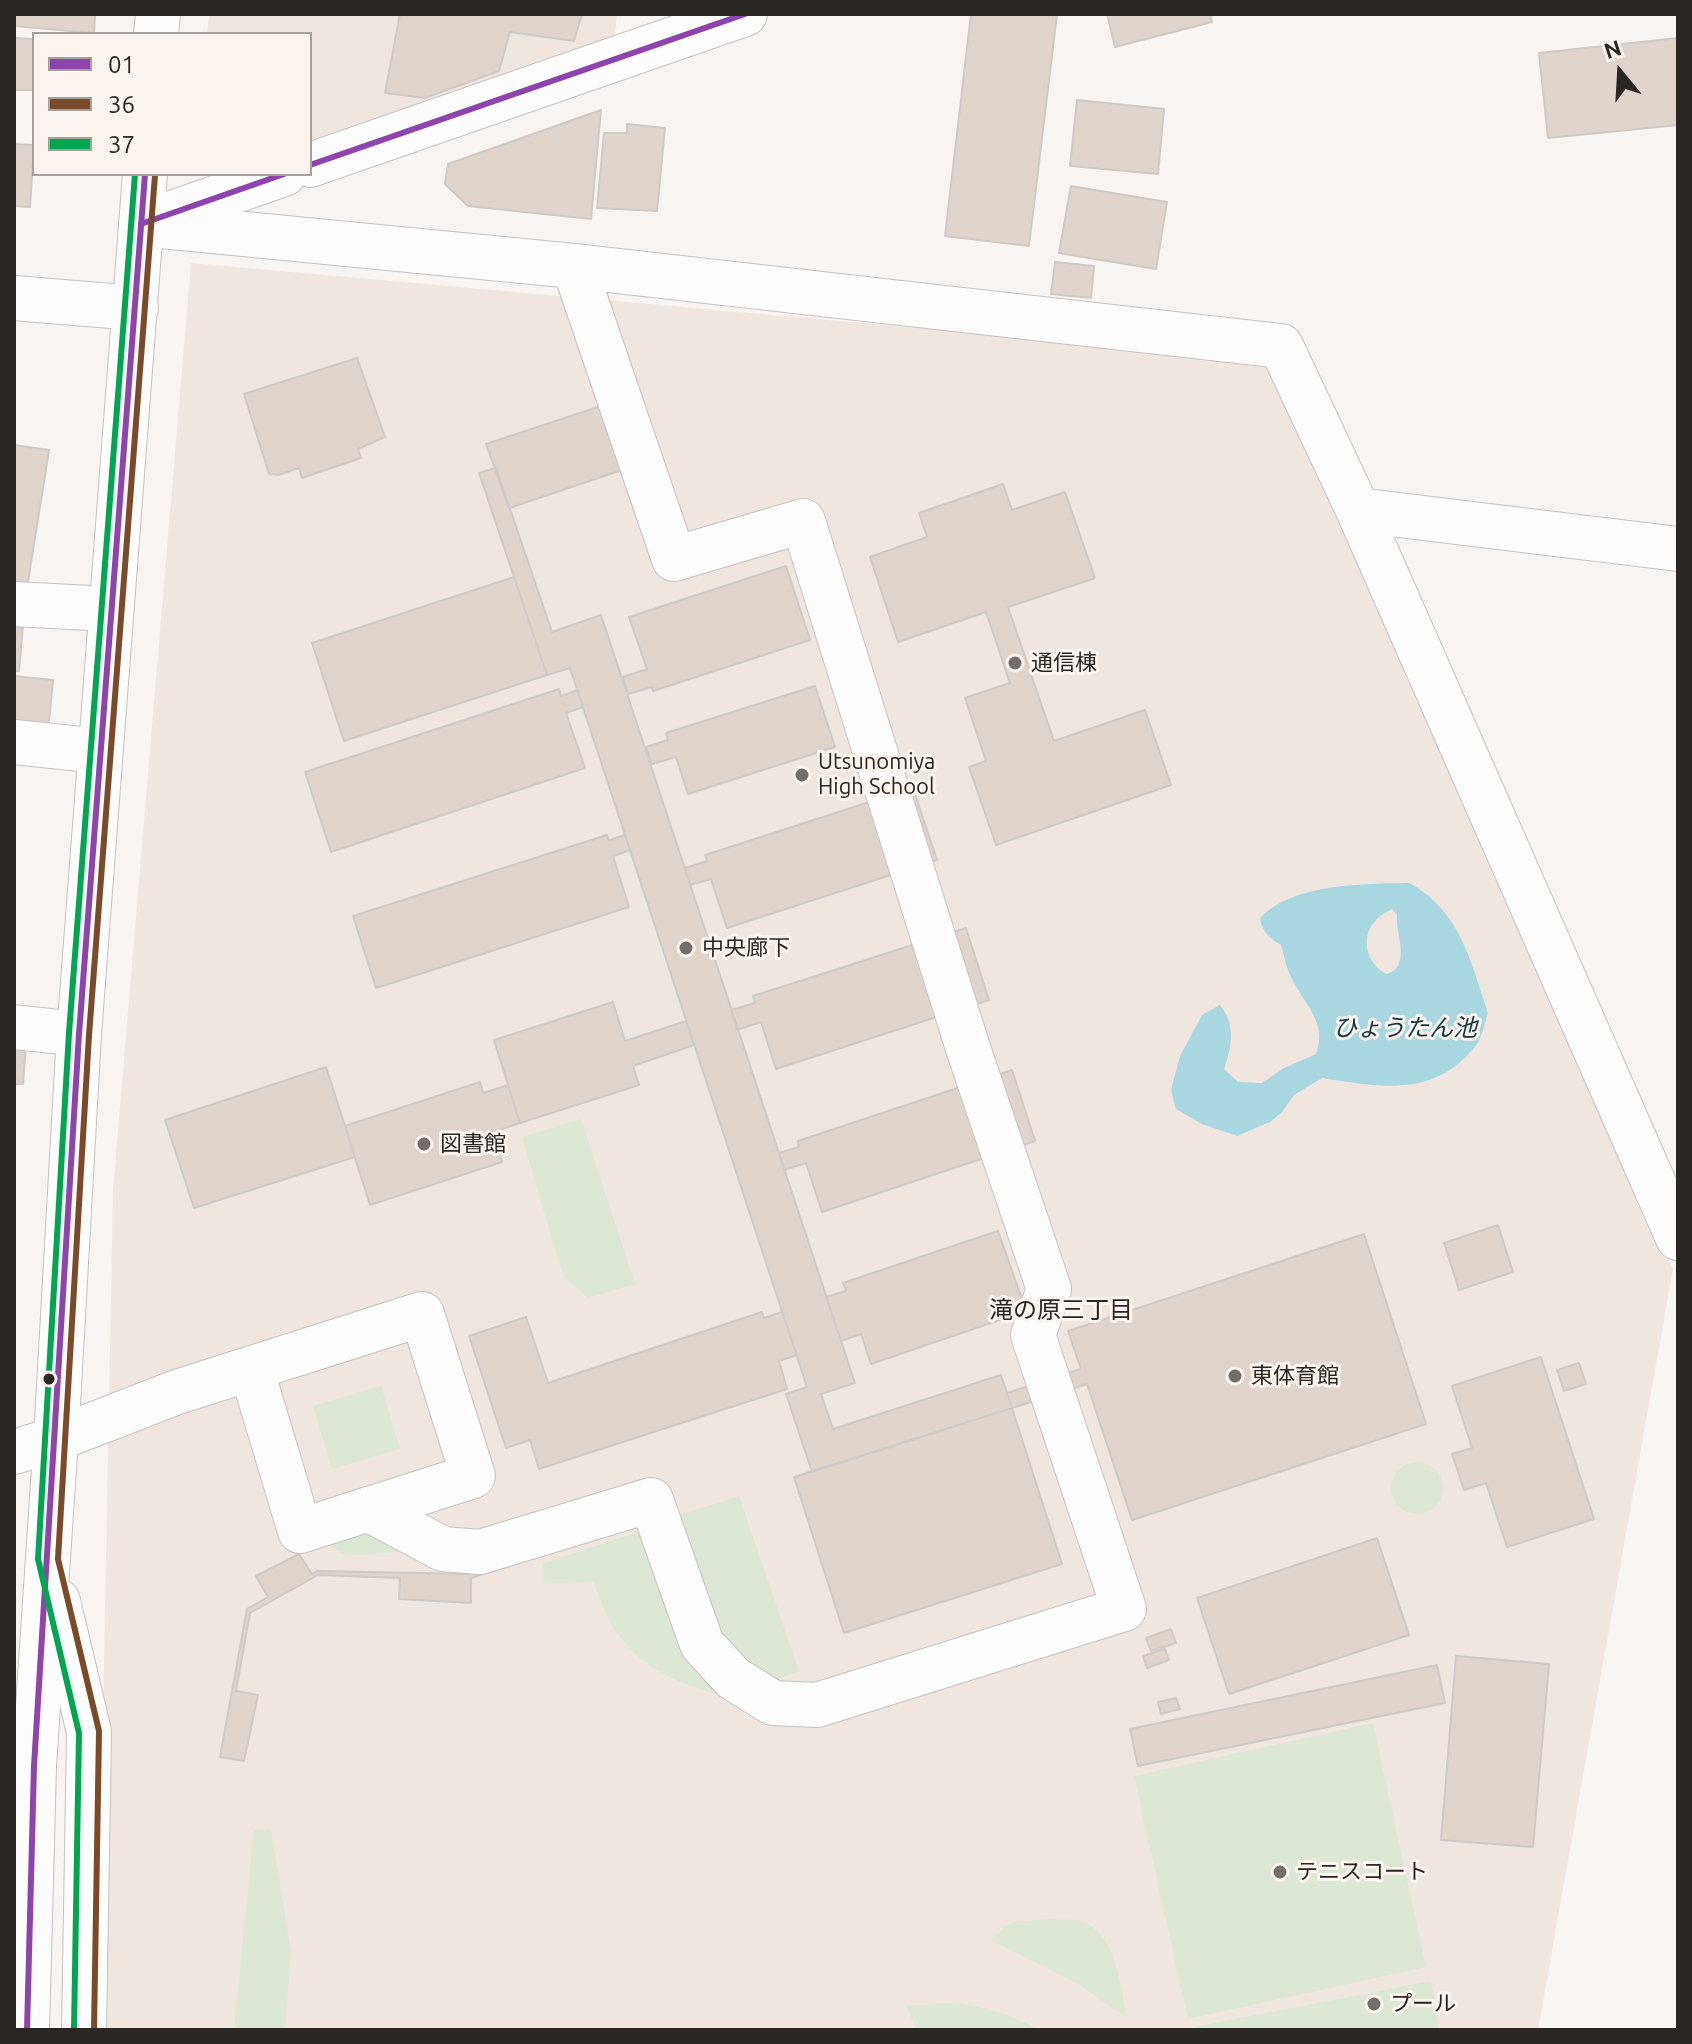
<!DOCTYPE html>
<html>
<head>
<meta charset="utf-8">
<style>
	body { margin:0 }
	#map { position:relative; width:1692px; height:2044px; overflow:hidden; background:#f8f4f1; font-family:Ubuntu,sans-serif }
	canvas { display:block }
	.frame { position:absolute; inset:0; border:16px solid #292624; pointer-events:none }
	.legend { position:absolute; left:32px; top:32px; width:280px; height:144px; box-sizing:border-box; background:#fbf3ee; border:2px solid #a7a19d; margin:0; padding:10px 14px; list-style:none; font-size:24px; color:#292624 }
	.legend li { display:flex; align-items:center; gap:16px; height:40px }
	.legend b { width:40px; border:2px solid #a7a19d }
	.north { position:absolute; left:1580px; top:32px; width:80px; height:80px; -webkit-text-stroke:6px #fbf3ee; paint-order:stroke; rotate:342deg; font-size:22px; font-weight:700; line-height:32px; text-align:center; color:#292624 }
	.north::after { content:''; display:block; margin:auto; width:28px; height:36px; background:#292624; clip-path:polygon(50% 0,100% 100%,50% 72%,0 100%) }
</style>
</head>
<body>
<div id="map">
<canvas width="1692" height="2044"></canvas>
<div class="frame"></div>
<ul class="legend">
<li><b style="height:10px;background:#8e44ad"></b>01</li>
<li><b style="height:10px;background:#7a4b2a"></b>36</li>
<li><b style="height:10px;background:#00a651"></b>37</li>
</ul>
<div class="north">N</div>
</div>
<script>
const ctx = document.querySelector('canvas').getContext('2d');
ctx.lineJoin = 'round';
function fill(path, color) { ctx.fillStyle = color; ctx.fill(path, 'evenodd'); }
function stroke(path, color, width, dash) { ctx.strokeStyle = color; ctx.lineWidth = width; ctx.lineCap = dash ? 'butt' : 'round'; ctx.setLineDash(dash || []); ctx.stroke(path); }
function label(font, color, halo, rows, align = 'center') {
  ctx.font = font + ' Ubuntu,"Noto Sans JP",sans-serif'; ctx.lineWidth = 6; ctx.setLineDash([]); ctx.textBaseline = 'middle'; ctx.strokeStyle = halo; ctx.fillStyle = color; for (const [text, x, y, turn = 0] of rows) {
    ctx.save(); ctx.translate(x, y); ctx.rotate((+turn || 0) * Math.PI / 180); ctx.textAlign = isNaN(turn) ? turn : align; if (halo) ctx.strokeText(text, 0, 0); ctx.fillText(text, 0, 0); ctx.restore();
  }
}
fill(new Path2D(`
	M209,14H617L615,35L310,154V34H207Z
	M191,263L1275,360L1673,1269L1538,2030H97L113,1190Z`), '#f0e6e0');
fill(new Path2D(`
	M581,1119L635,1284L588,1298L563,1276L522,1137Z
	M381,1386L400,1449L332,1469L313,1406Z
	M1391 1488a26 26 0 1 1 52 0a26 26 0 1 1-52 0Z
	M739,1496L799,1671L767,1683L728,1654L673,1517Z
	M376,1528L412,1551L346,1556L326,1543Z
	M637,1532L653,1539L735,1699C691,1688 650,1675 621,1638C608,1623 601,1600 593,1582L543,1583L542,1564Z
	M1373,1723L1426,1967L1188,2019L1134,1776Z
	M254,1830H271L291,1951L285,2030H234Z
	M1050,1919C1058,1919 1067,1918 1076,1920C1114,1926 1122,1985 1126,2017L1078,1984L991,1940L1011,1922Z
	M1431,1981L1440,2030H1195L1194,2027Z
	M947,2003C981,2005 1009,2013 1039,2030H917L906,2006Z`), '#dde7d5');
fill(new Path2D(`
	M1409,883C1460,910 1471,962 1488,1013C1484,1024 1482,1039 1474,1048C1433,1098 1379,1087 1322,1078L1294,1095L1282,1112L1270,1122L1237,1136L1202,1124L1176,1109L1171,1090L1180,1056L1202,1015L1220,1005C1236,1025 1232,1046 1224,1069L1238,1082L1262,1083L1284,1068L1316,1054C1328,1022 1304,1004 1291,977C1286,967 1284,955 1281,945C1269,938 1263,933 1260,918C1293,883 1364,884 1409,883ZM1392,909L1397,915C1395,934 1412,966 1387,974C1367,965 1359,937 1376,920C1380,915 1387,912 1392,909Z`), '#a8d7e0');
const building = new Path2D(`
	M14,14H95L94,33L14,26Z
	M400,14H582L574,41L510,32L499,71L425,98L385,93Z
	M971,14H1057L1029,246L945,236Z
	M1107,14H1210L1212,22L1115,47Z
	M14,38L34,39V90H14Z
	M1678,38V125L1548,138L1539,53Z
	M1077,100L1164,109L1158,174L1070,166Z
	M601,110L591,219L468,206L445,184L448,164Z
	M627,124L665,128L657,211L597,208L604,133H627Z
	M14,144L34,145L30,207L14,206Z
	M1071,186L1167,202L1156,269L1059,253Z
	M1055,262L1094,266L1091,298L1051,294Z
	M357,358L385,437L358,449L361,458L302,478L299,468L278,475L269,474L244,394Z
	M604,405L625,469L509,508L486,444Z
	M14,445L49,450L27,588L14,587Z
	M496,468L552,632L601,615L855,1383L821,1394L833,1429L1001,1375L1012,1408L812,1472L786,1394L807,1387L570,668L547,675L479,473Z
	M1003,484L1012,510L1065,492L1095,578L1008,607L1054,741L1145,710L1171,785L996,845L969,767L986,761L965,698L1010,683L986,612L898,642L870,557L927,537L919,513Z
	M786,566L810,640L653,691L652,687L628,694L623,677L647,669L629,617Z
	M514,577L547,675L344,741L312,643Z
	M14,624L23,625L19,671H14Z
	M14,676L53,680L48,732L14,729Z
	M815,686L835,747L688,794L676,757L652,764L646,747L668,740L666,733Z
	M559,689L561,696L578,690L583,707L566,713L585,768L331,852L305,772Z
	M913,788L937,860L727,928L711,879L690,885L685,868L707,861L705,855Z
	M607,835L609,840L625,835L630,850L613,856L629,907L376,988L353,916Z
	M966,928L989,1000L776,1069L761,1022L737,1030L731,1010L755,1003L753,996Z
	M613,1002L625,1041L686,1021L694,1045L633,1066L639,1085L520,1123L494,1040Z
	M14,1043L26,1044L23,1084H14Z
	M326,1067L355,1157L194,1208L165,1120Z
	M1012,1070L1035,1141L822,1212L806,1163L784,1170L779,1153L799,1147L798,1141Z
	M480,1082L483,1093L508,1085L520,1123L493,1132L502,1162L370,1205L345,1126Z
	M1498,1225L1513,1272L1459,1290L1444,1243Z
	M998,1231L1026,1311L871,1364L861,1334L841,1341L826,1297L846,1291L843,1283Z
	M1364,1234L1426,1424L1132,1520L1087,1384L1012,1408L1007,1393L1081,1369L1068,1331Z
	M762,1312L764,1318L782,1312L797,1355L779,1361L787,1389L539,1469L530,1440L506,1448L469,1336L526,1317L548,1383Z
	M1541,1357L1594,1519L1507,1547L1486,1483L1464,1490L1452,1454L1472,1448L1452,1386Z
	M1579,1363L1586,1384L1564,1391L1557,1370Z
	M1012,1408L1062,1564L844,1633L794,1477Z
	M1377,1538L1409,1635L1229,1694L1197,1598Z
	M539,1550L541,1555L471,1578V1603L399,1599L400,1578L318,1575L250,1613L236,1691L258,1695L244,1761L220,1757L247,1609L268,1597L256,1576L299,1554L312,1574L317,1571L469,1574Z
	M1171,1629L1176,1643L1151,1651L1146,1638Z
	M1165,1649L1169,1660L1147,1668L1143,1656Z
	M1456,1656L1549,1664L1533,1847L1441,1840Z
	M1437,1665L1445,1703L1138,1766L1130,1729Z
	M1176,1698L1180,1709L1161,1714L1158,1702Z`);
fill(building, '#e0d5cd');
stroke(building, '#cdcac7', 2);
const minor = new Path2D(`
	M310,165L745,14
	M155,219L284,174
	M141,224L574,266L1281,346L1358,510L1678,549
	M14,298L136,308
	M1358,510L1678,1238
	M14,604L110,609
	M14,742L100,751
	M14,1027L79,1034
	M14,1452L56,1439L177,1392L422,1314L473,1476L300,1531L251,1368
	M368,1509L443,1549L480,1552L651,1500L702,1644L733,1678L773,1703L817,1705L1124,1609L1033,1335L1049,1289L967,1045L803,521L674,559L574,266`);
const major = new Path2D(`
	M156,34L158,14
	M58,1601L89,1732L84,2030
	M27,2030L34,1766L56,1439L79,1034L145,174`);
stroke(minor, '#c5c2c0', 46);
stroke(major, '#c5c2c0', 46);
stroke(minor, '#fefdfd', 44);
stroke(major, '#fefdfd', 44);
stroke(new Path2D(`
	M310,165L745,14
	M141,224L284,174
	M27,2030L34,1766L79,1034L145,174`), '#8e44ad', 6);
stroke(new Path2D(`
	M94,2030L99,1731L58,1559L89,1035L155,175`), '#7a4b2a', 6);
stroke(new Path2D(`
	M74,2030L79,1733L38,1559L69,1033L135,174`), '#00a651', 6);
for (const [x, y, r, color] of [
	[1015,663,8,"#716e6c"],
	[802,775,8,"#716e6c"],
	[686,948,8,"#716e6c"],
	[424,1144,8,"#716e6c"],
	[1235,1376,8,"#716e6c"],
	[49,1379,7,"#292624"],
	[1280,1872,8,"#716e6c"],
	[1374,2004,8,"#716e6c"]
]) { const dot = new Path2D(); dot.arc(x, y, r, 0, 2 * Math.PI); ctx.fillStyle = color; ctx.fill(dot); stroke(dot, '#fbf3ee', 3); }
label('22px', '#292624', '#fbf3ee', [
	["通信棟",1031,663],
	["Utsunomiya",818,762],
	["High School",818,787],
	["中央廊下",702,948],
	["図書館",440,1144],
	["東体育館",1251,1376],
	["テニスコート",1296,1872],
	["プール",1390,2004]
], 'left');
label('italic 24px', '#13353c', '#fbf3ee', [
	["ひょうたん池",1405,1028]
]);
label('24px', '#292624', '#fbf3ee', [
	["滝の原三丁目",1061,1310]
]);
</script>
</body>
</html>
